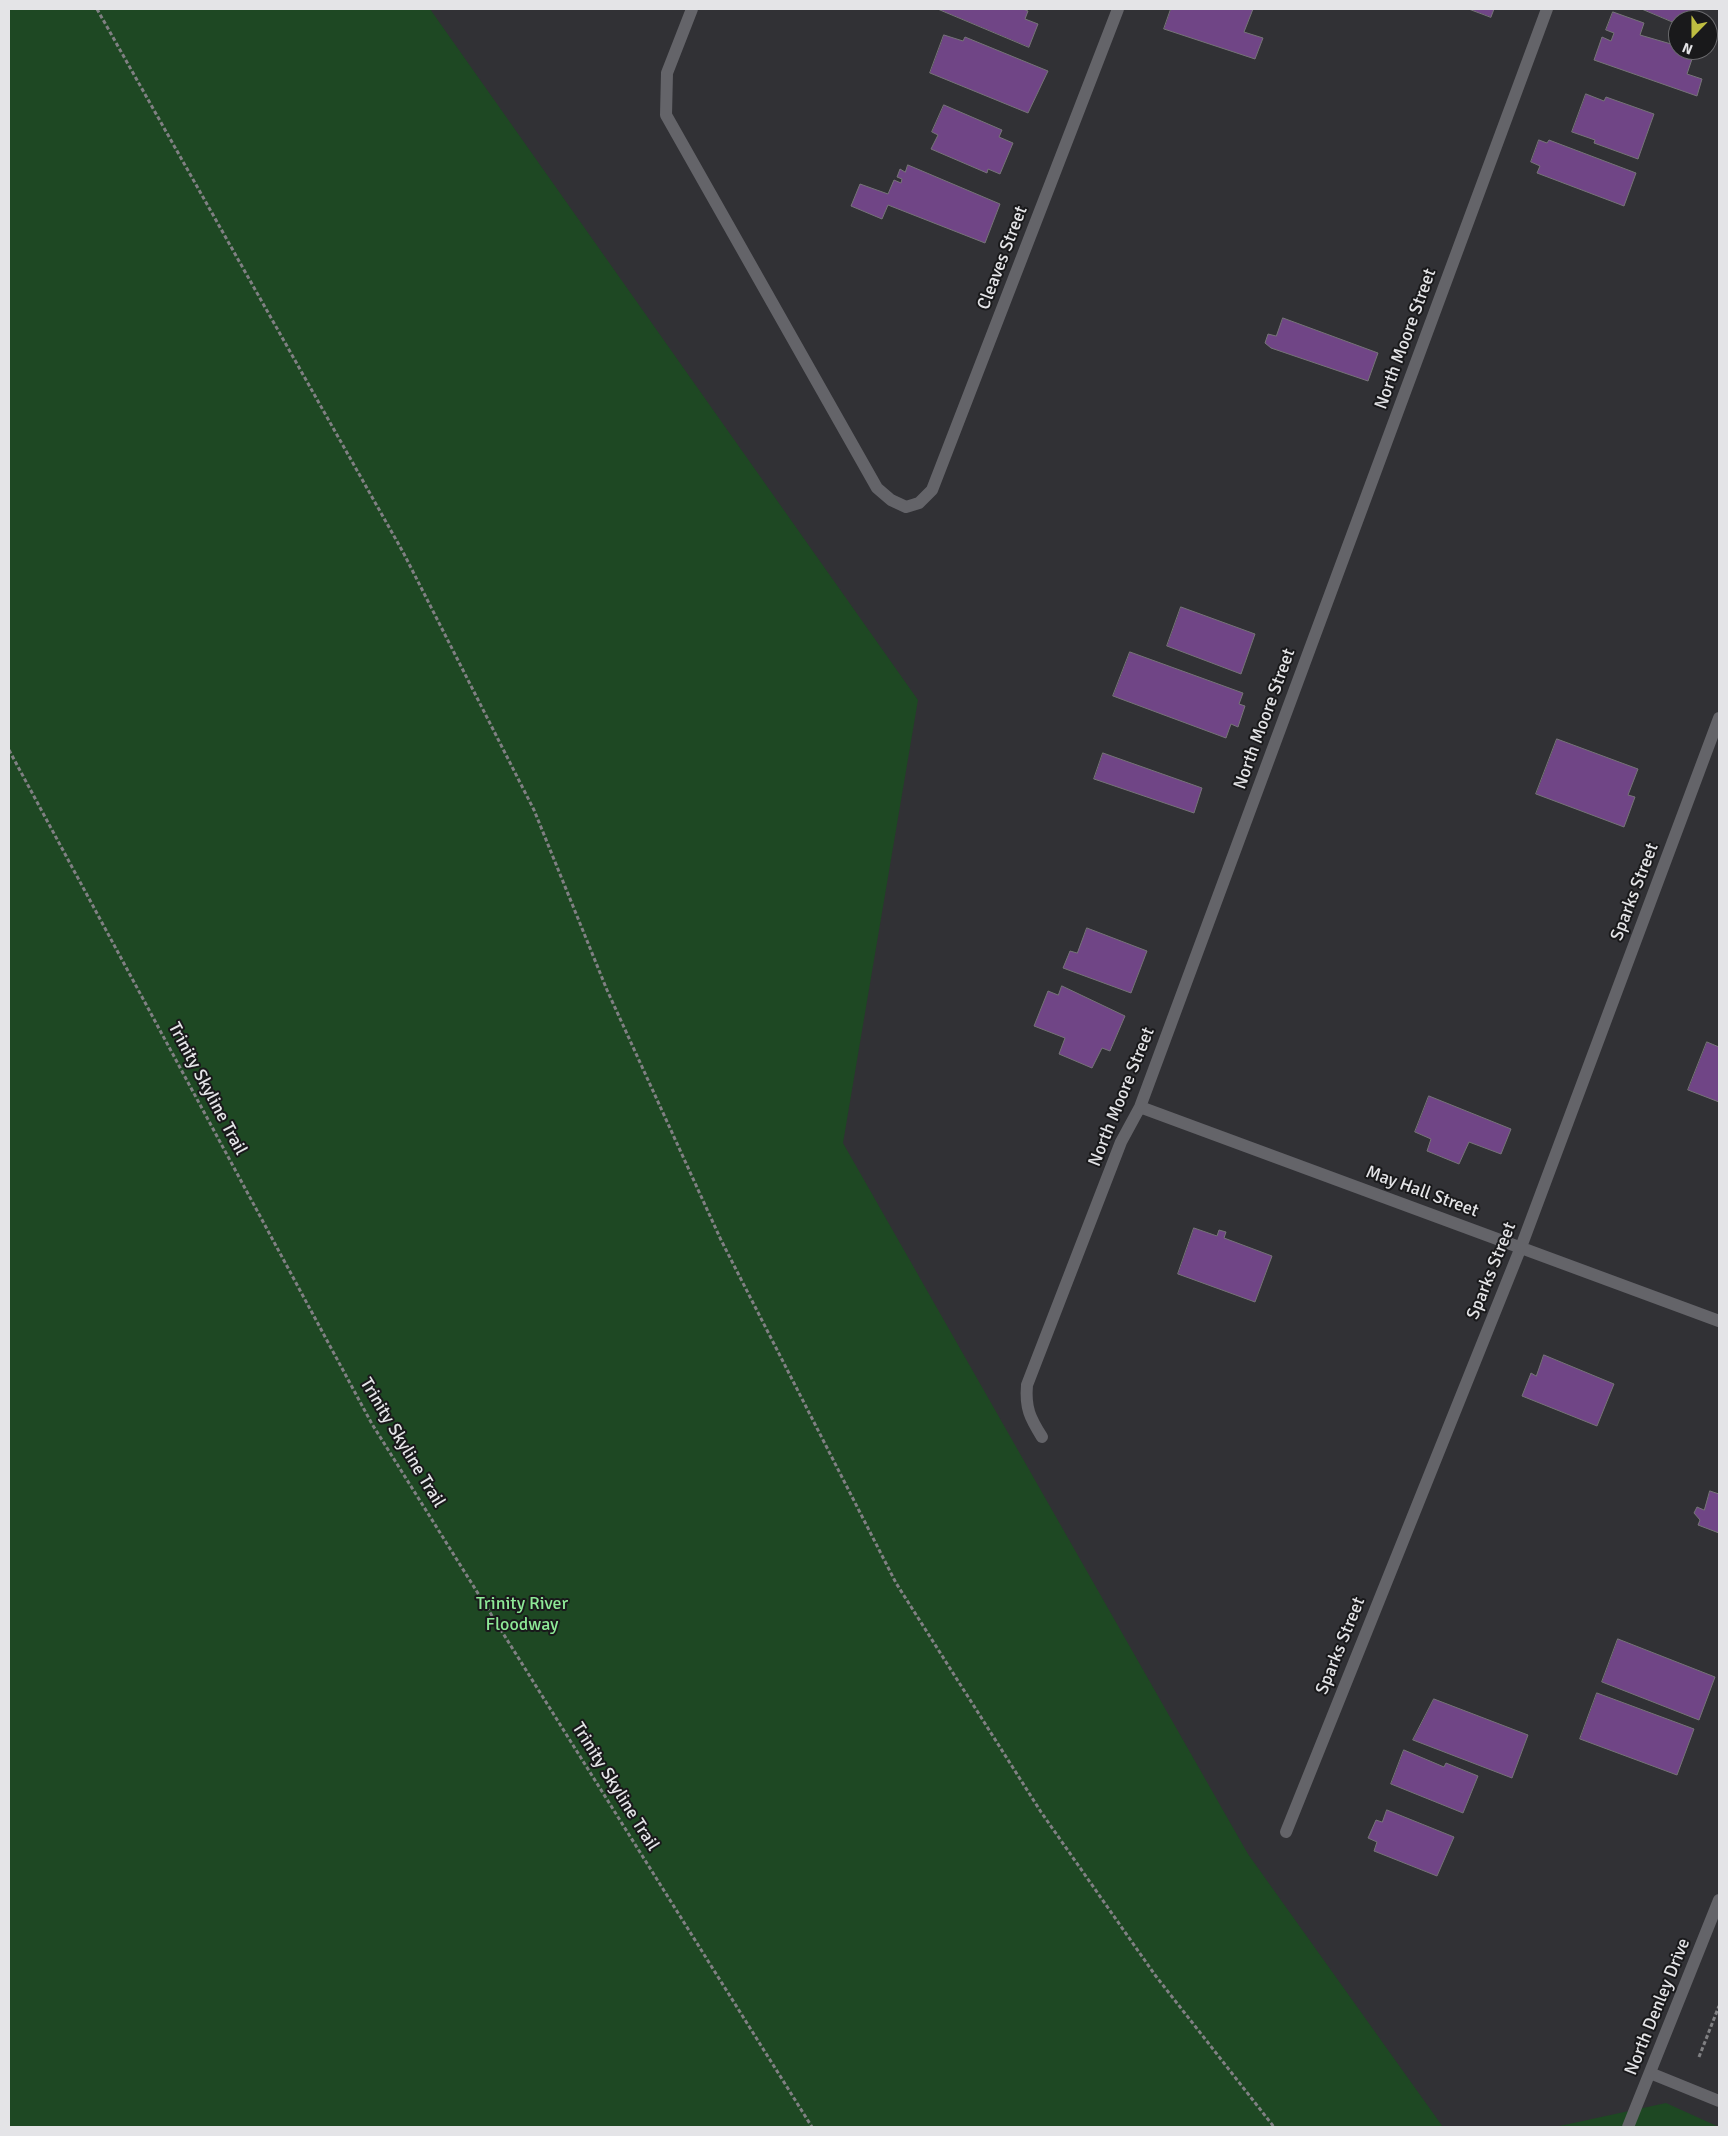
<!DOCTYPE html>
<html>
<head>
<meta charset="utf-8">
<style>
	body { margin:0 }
	#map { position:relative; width:1728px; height:2136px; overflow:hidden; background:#313135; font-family:Signika,sans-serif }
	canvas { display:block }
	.frame { position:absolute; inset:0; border:10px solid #e4e4e7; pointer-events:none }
	.north { position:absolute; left:1668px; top:10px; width:50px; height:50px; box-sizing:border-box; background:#19191b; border:1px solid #6a6a6d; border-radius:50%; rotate:202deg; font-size:14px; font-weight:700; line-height:20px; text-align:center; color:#e4e4e7 }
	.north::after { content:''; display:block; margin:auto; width:18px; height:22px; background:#bfbe41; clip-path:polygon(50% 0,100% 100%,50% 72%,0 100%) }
</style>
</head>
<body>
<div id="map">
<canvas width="1728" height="2136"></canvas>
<div class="frame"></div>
<div class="north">N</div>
</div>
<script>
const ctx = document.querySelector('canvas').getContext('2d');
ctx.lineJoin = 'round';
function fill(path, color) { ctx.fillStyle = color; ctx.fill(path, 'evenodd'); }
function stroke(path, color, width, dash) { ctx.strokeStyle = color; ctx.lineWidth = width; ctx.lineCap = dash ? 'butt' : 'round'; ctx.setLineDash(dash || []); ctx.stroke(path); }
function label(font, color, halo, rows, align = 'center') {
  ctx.font = font + ' Signika,sans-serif'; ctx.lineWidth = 4; ctx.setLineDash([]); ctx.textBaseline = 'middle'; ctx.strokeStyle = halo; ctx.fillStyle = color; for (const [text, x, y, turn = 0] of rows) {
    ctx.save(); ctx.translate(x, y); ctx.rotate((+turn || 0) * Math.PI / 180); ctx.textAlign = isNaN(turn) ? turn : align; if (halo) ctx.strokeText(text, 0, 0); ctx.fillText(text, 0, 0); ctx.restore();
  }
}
fill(new Path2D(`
	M9,9H430L918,700L843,1143L1248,1854L1443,2127H9Z
	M1666,2103L1719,2127H1555Z`), '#1e4823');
const building = new Path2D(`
	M938,9H1023L1028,11L1025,19L1038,24L1029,47Z
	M1171,9H1253L1244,32L1263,38L1255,59L1164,29Z
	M1469,9H1494L1491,17Z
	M1642,9H1692L1688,20H1678V24Z
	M1613,12L1644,23L1640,35L1678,46V50H1695L1687,74L1702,79L1697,96L1594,60L1602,37L1611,41L1614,33L1606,30Z
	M944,35L963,41L965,37L1048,71L1028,113L930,73Z
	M1586,94L1604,101L1606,97L1654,114L1638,159L1594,143L1595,140L1572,132Z
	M944,105L1002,130L999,137L1013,143L1000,174L988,169L987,173L931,149L938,135L932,132Z
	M1539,140L1547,143L1549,140L1636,173L1624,206L1537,173L1540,166L1531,162Z
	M908,165L1000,204L985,243L888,205L882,219L851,206L860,184L888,194L894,180L901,183L902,179L897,177L900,169L905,172Z
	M1283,318L1378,353L1368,381L1271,348L1265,343L1268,334L1276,336Z
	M1181,607L1255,634L1241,674L1167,646Z
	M1130,652L1243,693L1239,704L1245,706L1238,727L1231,724L1226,738L1113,696Z
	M1557,739L1638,769L1628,795L1635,797L1624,827L1536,794Z
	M1103,753L1202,788L1194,813L1094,779Z
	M1087,928L1147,951L1131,993L1063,968L1070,951L1077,953Z
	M1062,986L1125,1016L1110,1051L1102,1048L1092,1068L1059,1054L1065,1038L1034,1026L1048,991L1058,995Z
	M1707,1042L1719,1047V1102L1688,1090Z
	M1429,1096L1511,1129L1501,1154L1469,1142L1459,1164L1427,1151L1431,1139L1415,1132Z
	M1194,1228L1217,1236L1219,1230L1226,1232L1224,1238L1272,1256L1255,1302L1178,1274Z
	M1544,1355L1614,1384L1597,1426L1522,1396L1531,1373L1536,1376Z
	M1710,1491L1719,1494V1533L1698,1525L1700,1520L1694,1513L1697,1507L1704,1510Z
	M1618,1639L1715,1677L1699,1720L1602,1682Z
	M1597,1693L1694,1729L1677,1775L1580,1739Z
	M1434,1699L1528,1735L1512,1778L1413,1740Z
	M1404,1750L1444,1767L1446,1763L1478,1776L1463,1813L1391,1784Z
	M1387,1810L1454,1837L1437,1876L1374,1851L1377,1842L1368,1838L1376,1820L1382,1822Z`);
fill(building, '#704586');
stroke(building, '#767478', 1);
stroke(new Path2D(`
	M97,9L403,552L534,810L607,990L721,1240L896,1583L1041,1812L1155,1975L1274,2127
	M9,750L372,1424L812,2127
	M1699,2057L1719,2006`), '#808083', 3, [4, 2.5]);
stroke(new Path2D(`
	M692,9L667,73L666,115L877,488L891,500L906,507L919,503L932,490L1118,9
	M1140,1107L1719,1321
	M1042,1437C1030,1418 1025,1408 1027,1385L1121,1142L1140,1107L1547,9
	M1286,1832L1521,1247L1719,718
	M1650,2073L1719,2101
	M1628,2127L1719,1900`), '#646469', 12);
label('18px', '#e4e4e7', '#19191b', [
	["Cleaves Street",1003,258,-69],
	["North Moore Street",1406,339,-70],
	["North Moore Street",1265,719,-70],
	["Sparks Street",1635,892,-69],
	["Trinity Skyline Trail",207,1089,62],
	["North Moore Street",1122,1097,-68],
	["May Hall Street",1422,1192,20],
	["Sparks Street",1492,1271,-68],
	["Trinity Skyline Trail",402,1443,59],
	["Sparks Street",1341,1646,-68],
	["Trinity Skyline Trail",615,1787,58],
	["North Denley Drive",1658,2007,-68]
]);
label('18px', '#8ee997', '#19191b', [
	["Trinity River",522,1604],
	["Floodway",522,1625]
]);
</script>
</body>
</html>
